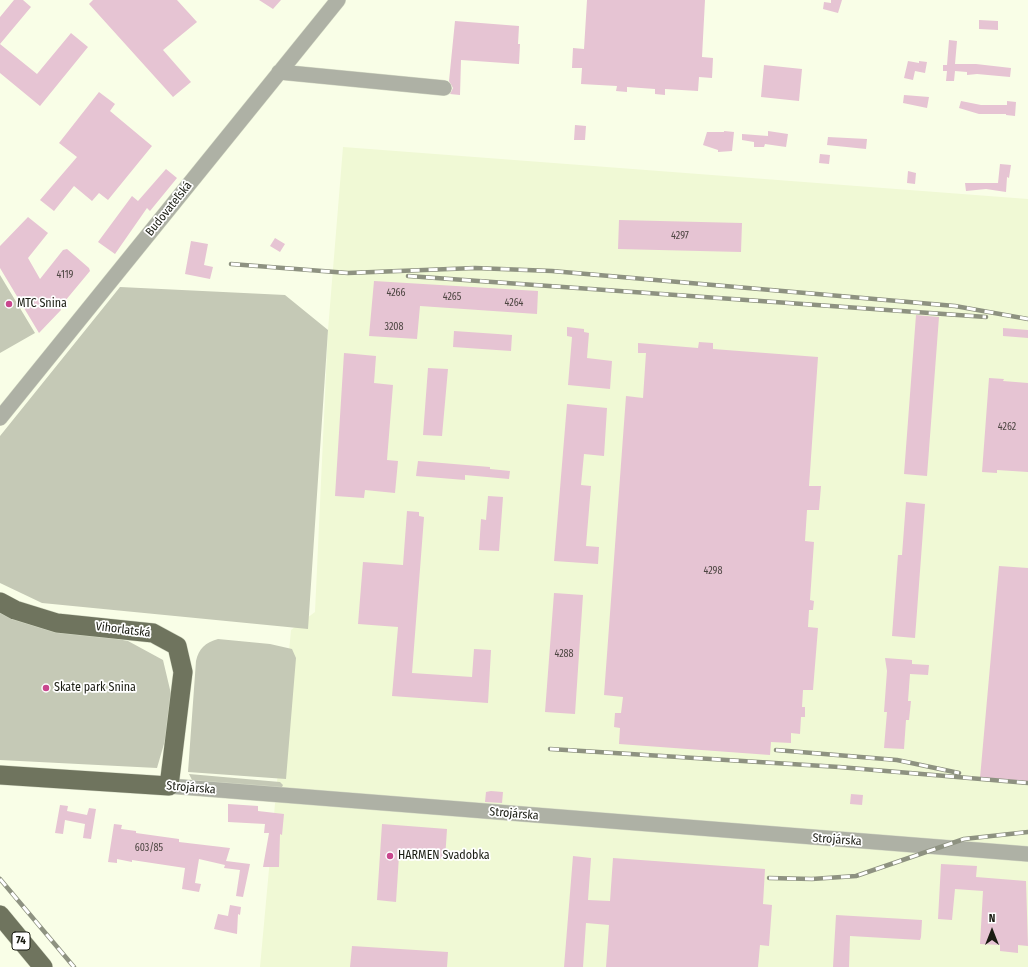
<!DOCTYPE html>
<html>
<head>
<meta charset="utf-8">
<style>
	body { margin:0 }
	#map { position:relative; width:1028px; height:967px; overflow:hidden; background:#f9fee7; font-family:"Fira Sans Condensed",sans-serif }
	canvas { display:block }
	.north { position:absolute; left:972px; top:911px; width:40px; height:40px; -webkit-text-stroke:3px #fff; paint-order:stroke; rotate:0deg; font-size:11px; font-weight:700; line-height:16px; text-align:center; color:#1a1c12 }
	.north::after { content:''; display:block; margin:auto; width:14px; height:18px; background:#1a1c12; clip-path:polygon(50% 0,100% 100%,50% 72%,0 100%) }
</style>
</head>
<body>
<div id="map">
<canvas width="1028" height="967"></canvas>
<div class="north">N</div>
</div>
<script>
const ctx = document.querySelector('canvas').getContext('2d');
ctx.lineJoin = 'round';
function fill(path, color) { ctx.fillStyle = color; ctx.fill(path, 'evenodd'); }
function stroke(path, color, width, dash) { ctx.strokeStyle = color; ctx.lineWidth = width; ctx.lineCap = dash ? 'butt' : 'round'; ctx.setLineDash(dash || []); ctx.stroke(path); }
function label(font, color, halo, rows, align = 'center') {
  ctx.font = font + ' "Fira Sans Condensed",sans-serif'; ctx.lineWidth = 3.5; ctx.setLineDash([]); ctx.textBaseline = 'middle'; ctx.strokeStyle = halo; ctx.fillStyle = color; for (const [text, x, y, turn = 0] of rows) {
    ctx.save(); ctx.translate(x, y); ctx.rotate((+turn || 0) * Math.PI / 180); ctx.textAlign = isNaN(turn) ? turn : align; if (halo) ctx.strokeText(text, 0, 0); ctx.fillText(text, 0, 0); ctx.restore();
  }
}
fill(new Path2D(`
	M343,147L1028,199V967H260L291,630L315,612L328,330Z`), '#f0f9d5');
fill(new Path2D(`
	M0,275L35,333L0,353Z
	M120,287L285,295L328,330L308,629L42,603L0,583V436Z
	M0,610L85,633L128,641L163,660L172,698L166,737L157,768L0,760Z
	M218,639L270,644L292,649L296,658L286,779L188,772L196,661C199,648 205,643 218,639Z
	M189,774L280,782L283,785L281,789L192,780Z`), '#c5c9b6');
fill(new Path2D(`
	M14,0H23L31,7L0,44L37,74L71,33L88,47L40,106L0,73V17Z
	M93,0H177L197,22L163,50L191,82L173,97L89,4Z
	M259,0H281L273,9Z
	M587,0H705L702,57L713,58L712,78L699,77L698,91L665,89V95L655,94V89L627,87V92L616,91L617,86L581,84L582,68H572L573,48L584,49Z
	M831,0H842L838,13L823,9L824,2L831,3Z
	M979,20L998,21V30L979,29Z
	M455,21L519,26L518,44H520L519,64L461,60L460,95L450,94L453,88L449,81Z
	M949,40L957,41L955,64H976L1011,68L1010,77L977,74L967,75V72L955,71L954,81H946L947,71H943V65H947Z
	M908,61L919,63V61L927,62L925,73L915,71L913,80L904,78Z
	M764,65L802,69L799,101L761,97Z
	M99,92L115,104L110,111L152,146L108,200L99,193L92,201L74,186L54,211L40,200L77,157L59,143Z
	M904,95L929,97L927,108L903,103Z
	M961,101L981,105H1007V101L1016,102L1015,116L1006,115V114H979L959,108Z
	M575,125L586,126L585,140H574Z
	M724,131L734,132L732,151L718,152V150L703,145L707,132H724Z
	M768,131L788,134L786,147L765,144L764,147H754V142L742,140V134L768,136Z
	M828,137L867,139L866,149L827,145Z
	M820,154L830,155L829,164L819,163Z
	M1000,164L1011,165L1009,178L1007,177L1006,192L986,189L966,191L965,183H998Z
	M166,169L177,178L150,211L147,208L115,254L98,242L132,196L138,201Z
	M908,171L916,173L915,184L907,183Z
	M28,217L48,233L28,258L40,279L63,250L67,249L89,268L90,271L60,307L61,310L39,333L0,268V246Z
	M619,220L742,223L741,252L618,249Z
	M275,238L285,244L280,252L270,246Z
	M191,241L208,244L204,265L213,267L210,279L185,274Z
	M374,281L538,291L537,314L420,306L417,339L369,336Z
	M916,315L939,317L927,476L904,474Z
	M567,327L584,329V332L589,333L587,358L612,361L610,389L568,385L572,337L567,336Z
	M1003,328L1028,330V338L1003,336Z
	M454,331L512,335L511,351L453,347Z
	M699,342L713,343V349L818,357L809,486H821L819,510H807L805,541L814,542L810,600L814,601L813,610H809L808,627L818,628L813,690H803L802,707H805V717H801L800,734L791,733V743L771,742L770,755L619,744L620,728L614,727L615,713H621L623,697L604,695L626,396L643,398L646,353H638V343L698,348Z
	M344,353L376,356L374,383L393,385L387,460L398,461L395,493L365,490L364,498L335,496Z
	M428,368L448,369L442,436L423,435Z
	M989,378L1004,379L1003,381L1028,383V472L997,470V473L982,472Z
	M567,404L607,408L604,456L584,454L581,485L591,486L586,546L599,547L598,564L554,561Z
	M418,461L490,467V469L510,471L509,479L465,475V480L416,476Z
	M488,496L503,497L499,551L479,550L481,519L486,520Z
	M906,502L925,504L915,638L892,636L898,555H902Z
	M407,511L419,512V516L424,517L412,673L472,677L474,649L491,650L488,703L392,696L398,627L358,624L363,562L403,565Z
	M999,566L1028,568V781L980,778Z
	M554,593L583,595L575,714L545,712Z
	M885,658L912,660V664L929,665L928,675L910,674L908,701H911L909,720H906L904,749L884,748L887,712H884L887,671Z
	M491,791L503,792L502,803L485,802L486,792Z
	M851,794L863,795L862,805L850,804Z
	M228,804L258,806V811L284,814L282,835L280,834L279,867H263L269,833H264L265,824L228,822Z
	M60,805L68,806L67,811L87,815L89,808L96,809L91,839L83,838L85,824L65,820L63,834L55,833Z
	M114,824L122,825L121,829L136,831V833L179,839V842L230,848L226,861L250,864L243,897L236,896L240,870L224,868L225,865L199,859L195,883L201,884L199,892L182,889L185,868L132,860V862L117,859V863L108,862Z
	M382,824L447,829L445,859L399,856L396,902L377,900Z
	M573,856L591,858L588,900L610,901L613,858L765,869L763,904L772,905L769,946L760,945L758,967H606L609,925L586,923L583,967H564Z
	M941,864L977,866L976,877L1026,881L1028,946L1018,945V953L1000,951V945L980,944L983,891L955,889L952,920L938,919Z
	M230,905L241,907L240,915L238,914L237,934L214,929L218,914L228,916Z
	M836,915L922,920L921,937L920,940L850,936L849,967H833Z
	M352,946L448,952L447,967H350Z`), '#e6c4d3');
const minor = new Path2D(`
	M279,72L444,88
	M0,418L338,0
	M169,786L1028,854`);
const major = new Path2D(`
	M0,602L15,610L57,623L153,633L177,646L183,672L169,786L0,775
	M0,915L43,967`);
stroke(minor, '#d5dac5', 16);
stroke(major, '#d5dac5', 20);
stroke(minor, '#aeb1a5', 15);
stroke(major, '#6f745e', 19);
const rail = new Path2D(`
	M231,264L348,273L475,268L552,271L955,306L1028,319
	M408,276L986,317
	M550,749L839,767L1028,783
	M776,750L897,760L959,773
	M769,878L812,879L856,876L964,839L1028,832
	M0,879L74,967`);
stroke(rail, '#8e9281', 4.5);
stroke(rail, '#fff', 3, [9]);
for (const [x, y, r, color] of [
	[9,304,4,"#c9478e"],
	[46,688,4,"#c9478e"],
	[390,856,4,"#c9478e"]
]) { const dot = new Path2D(); dot.arc(x, y, r, 0, 2 * Math.PI); ctx.fillStyle = color; ctx.fill(dot); stroke(dot, '#fff', 1.5); }
label('10px', '#4d4642', null, [
	["4297",680,236],
	["4119",65,275],
	["4266",396,293],
	["4265",452,297],
	["4264",514,303],
	["3208",394,327],
	["4262",1007,427],
	["4298",713,571],
	["4288",564,654],
	["603/85",149,848]
]);
for (const [x, y, w] of [
	[21,941,18]
]) { const box = new Path2D(); box.roundRect(x - w / 2, y - 9, w, 18, 3); ctx.fillStyle = '#fff'; ctx.fill(box); stroke(box, '#1a1c12', 1); }
label('bold 11px', '#1a1c12', null, [
	["74",21,941]
]);
label('12px', '#1a1c12', '#fff', [
	["Budovateľská",169,209,-51],
	["Vihorlatská",123,630,7],
	["Strojárska",191,788,5],
	["Strojárska",514,814,5],
	["Strojárska",837,840,4]
]);
label('12px', '#1a1c12', '#fff', [
	["MTC Snina",17,304],
	["Skate park Snina",54,688],
	["HARMEN Svadobka",398,856]
], 'left');
</script>
</body>
</html>
